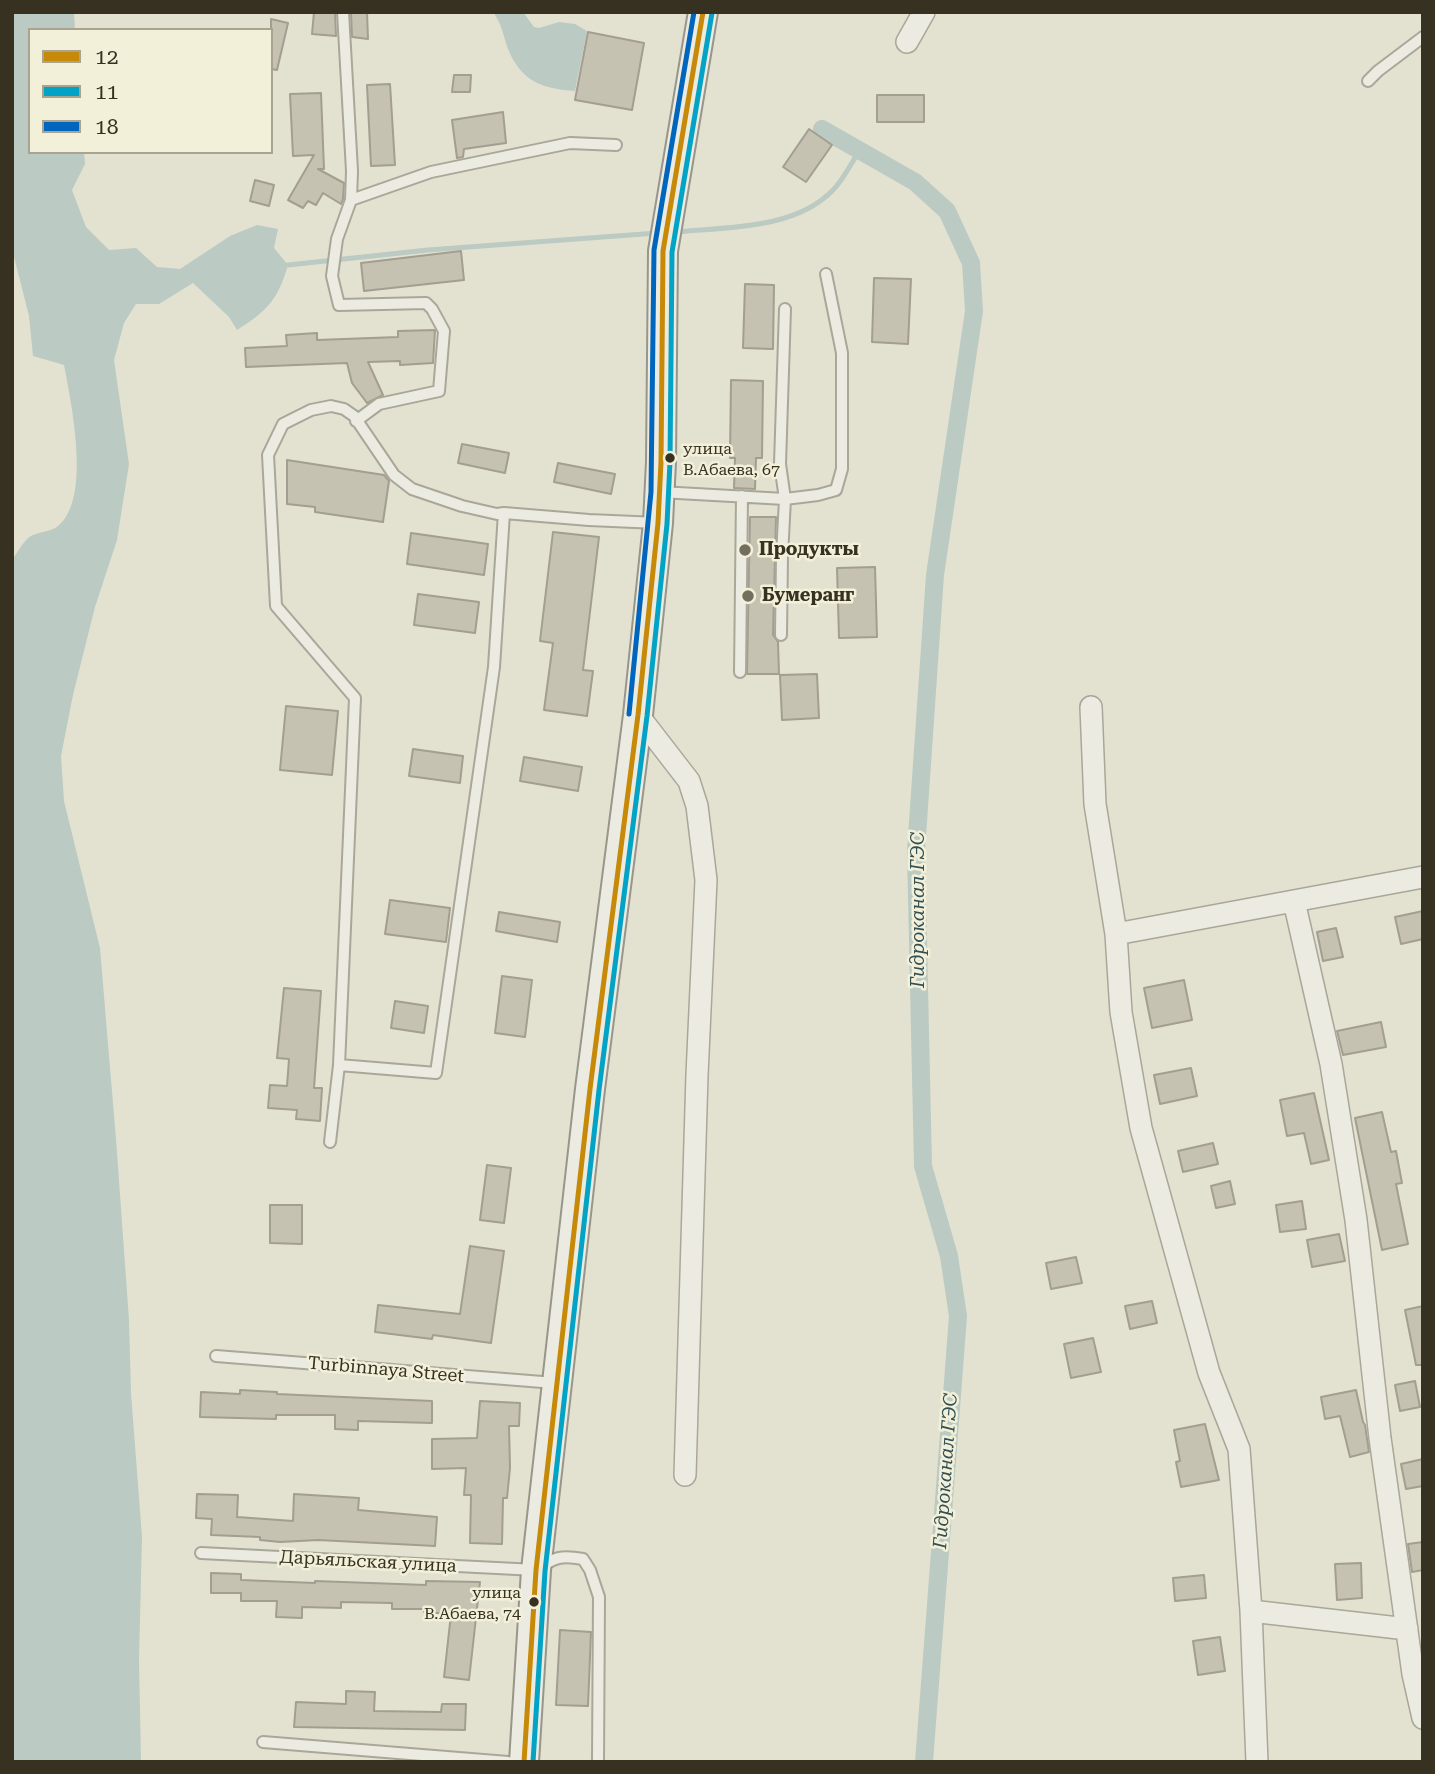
<!DOCTYPE html>
<html>
<head>
<meta charset="utf-8">
<style>
	body { margin:0 }
	#map { position:relative; width:1435px; height:1774px; overflow:hidden; background:#e3e2d1; font-family:"Roboto Serif",serif }
	canvas { display:block }
	.frame { position:absolute; inset:0; border:14px solid #373122; pointer-events:none }
	.legend { position:absolute; left:28px; top:28px; width:245px; height:126px; box-sizing:border-box; background:#f3f0d9; border:2px solid #a8a490; margin:0; padding:9px 12px; list-style:none; font-size:21px; color:#373122 }
	.legend li { display:flex; align-items:center; gap:14px; height:35px }
	.legend b { width:35px; border:2px solid #a8a490 }
</style>
</head>
<body>
<div id="map">
<canvas width="1435" height="1774"></canvas>
<div class="frame"></div>
<ul class="legend">
<li><b style="height:9px;background:#c78908"></b>12</li>
<li><b style="height:9px;background:#03a3c5"></b>11</li>
<li><b style="height:9px;background:#0065bd"></b>18</li>
</ul>
</div>
<script>
const ctx = document.querySelector('canvas').getContext('2d');
ctx.lineJoin = 'round';
function fill(path, color) { ctx.fillStyle = color; ctx.fill(path, 'evenodd'); }
function stroke(path, color, width, dash) { ctx.strokeStyle = color; ctx.lineWidth = width; ctx.lineCap = dash ? 'butt' : 'round'; ctx.setLineDash(dash || []); ctx.stroke(path); }
function label(font, color, halo, rows, align = 'center') {
  ctx.font = font + ' "Roboto Serif",serif'; ctx.lineWidth = 5; ctx.setLineDash([]); ctx.textBaseline = 'middle'; ctx.strokeStyle = halo; ctx.fillStyle = color; for (const [text, x, y, turn = 0] of rows) {
    ctx.save(); ctx.translate(x, y); ctx.rotate((+turn || 0) * Math.PI / 180); ctx.textAlign = isNaN(turn) ? turn : align; if (halo) ctx.strokeText(text, 0, 0); ctx.fillText(text, 0, 0); ctx.restore();
  }
}
fill(new Path2D(`
	M12,12H74L75,30H30V152H84L85,164L72,190L86,227L109,250L136,248L157,267L180,269L230,236L257,225L278,229L274,248L288,265C278,300 267,311 237,330L229,317L193,283L159,304H136L124,323L114,360L129,464L117,540L95,607L73,695L61,756L64,801L100,948L116,1139L129,1320L131,1393L142,1537L139,1660L141,1762H12V560C17,553 22,544 28,538C36,531 50,533 58,526C92,499 71,402 64,365L33,356L29,316L12,249Z
	M493,12H523L534,27L539,28L559,22L575,24L587,31L575,91C542,89 521,81 508,49C503,35 502,24 493,12Z`), '#bbcac3');
stroke(new Path2D(`
	M674,232C725,227 795,230 833,190C844,179 851,163 860,150
	M288,265L428,250L657,233`), '#bbcac3', 5);
stroke(new Path2D(`
	M822,129L915,182L947,211L971,263L974,311L935,575L916,851L923,1166L949,1256L958,1316L924,1762`), '#bbcac3', 18);
const building = new Path2D(`
	M314,12H335L336,36L312,34Z
	M351,12H367L368,39L352,37Z
	M271,19L288,23L277,70L271,69Z
	M588,32L644,43L632,110L575,100Z
	M454,75H471L470,92H452Z
	M390,84L395,165L371,166L367,85Z
	M321,93L324,169H318L344,183L343,199L341,204L323,193L316,205L308,201L303,208L288,200L314,155L293,156L290,94Z
	M877,95H924V122H877Z
	M503,112L506,143L464,149L463,157L457,158L452,120Z
	M809,129L832,145L806,182L783,167Z
	M255,180L274,185L269,206L250,201Z
	M461,251L464,280L364,291L361,263Z
	M874,278L911,279L908,344L872,342Z
	M745,284L774,285L773,349L743,348Z
	M435,330L433,363L400,365V361L368,362L383,395L367,403L352,383L347,363L246,367L245,348L287,346L286,335L317,333V340L398,337V331Z
	M731,380L763,381L762,458H756L755,489L734,488L735,458H730Z
	M462,444L509,453L505,473L458,463Z
	M287,460L384,475L389,481L383,522L315,512V507L287,504Z
	M558,463L615,474L611,494L554,482Z
	M750,517H776L773,635L778,642L779,674H747Z
	M553,532L599,537L583,670L593,671L587,716L544,710L553,643L540,641Z
	M411,533L488,544L484,575L407,564Z
	M875,567L877,637L839,638L837,568Z
	M418,594L479,602L475,633L414,625Z
	M817,674L819,718L782,720L780,675Z
	M286,706L338,711L332,775L280,770Z
	M413,749L463,756L460,783L409,776Z
	M524,757L582,767L578,791L520,781Z
	M390,900L450,908L446,942L385,934Z
	M1423,911V939L1401,944L1395,917Z
	M499,912L560,922L557,942L496,931Z
	M1336,928L1343,957L1323,961L1317,932Z
	M502,976L532,980L525,1037L495,1033Z
	M1184,980L1192,1020L1152,1028L1144,988Z
	M284,988L321,991L314,1088H322L320,1121L296,1119L297,1110L268,1108L270,1085L287,1086L289,1059L277,1058Z
	M395,1001L428,1006L424,1033L391,1028Z
	M1381,1022L1386,1047L1343,1055L1337,1031Z
	M1191,1068L1197,1096L1160,1104L1154,1075Z
	M1314,1093L1329,1160L1311,1164L1304,1133L1287,1136L1280,1100Z
	M1382,1112L1391,1152L1396,1151L1402,1183L1396,1184L1408,1244L1382,1250L1355,1118Z
	M1213,1143L1218,1164L1183,1172L1178,1151Z
	M487,1165L511,1168L504,1223L480,1220Z
	M1230,1181L1235,1204L1216,1208L1211,1186Z
	M1302,1201L1306,1229L1280,1232L1276,1205Z
	M270,1205H302V1244L270,1243Z
	M1339,1234L1345,1261L1312,1267L1307,1240Z
	M470,1246L504,1251L491,1343L433,1335L432,1339L375,1332L378,1305L460,1314Z
	M1076,1257L1082,1283L1051,1289L1046,1263Z
	M1152,1301L1157,1323L1130,1329L1125,1306Z
	M1423,1306V1365H1416L1405,1310Z
	M1093,1338L1101,1372L1071,1378L1064,1344Z
	M1415,1381L1420,1407L1400,1411L1395,1385Z
	M240,1390L277,1392V1394L432,1401V1423L358,1421V1430L335,1429V1415H276V1419L200,1417L201,1392L240,1394Z
	M1356,1390L1363,1422L1365,1425L1369,1452L1350,1457L1340,1416L1325,1419L1321,1397Z
	M480,1401L520,1403L519,1426H509L510,1468L507,1498H503L502,1544L470,1543L471,1495H464L466,1468L432,1469V1439L477,1438Z
	M1205,1424L1219,1480L1181,1487L1176,1462L1180,1461L1174,1430Z
	M1423,1459V1486L1406,1489L1401,1464Z
	M197,1494L238,1495L237,1517L293,1521L294,1494L359,1498L358,1510L437,1517L435,1546L318,1540L280,1542L260,1540V1537L211,1535L212,1519L196,1518Z
	M1423,1542V1570L1412,1572L1408,1544Z
	M1361,1563L1362,1598L1337,1600L1335,1564Z
	M211,1573L241,1574V1580L315,1583V1581L426,1585V1581L480,1582L469,1680L444,1677L451,1614L424,1612V1609H392V1603L341,1602V1608L302,1607V1618L276,1617L277,1601H241V1593H211Z
	M1204,1575L1206,1598L1175,1601L1173,1578Z
	M560,1630L591,1632L588,1706L556,1705Z
	M1220,1637L1225,1671L1198,1675L1193,1641Z
	M346,1691L375,1692L374,1711L441,1712L442,1704H466L465,1730L294,1727L296,1702L346,1704Z`);
fill(building, '#c6c2b2');
stroke(building, '#a39e90', 2);
const service = new Path2D(`
	M343,12L352,171L351,200
	M1368,81L1378,71L1423,37
	M356,421L379,404L439,391L444,331L432,309L426,303L339,305L332,276L337,239L351,200L431,172L570,143L616,145
	M660,492L785,499L780,464L785,309
	M781,635L782,556L785,499L818,495L836,490L842,469V353L826,274
	M740,672L742,496
	M339,1065L436,1073L494,667L504,513
	M330,1142L339,1065L355,698L276,606L268,455L283,424L311,410L331,406L344,409L354,416L394,475L412,489L462,506L497,514L504,513L589,520L658,523
	M216,1356L555,1383
	M201,1553L536,1570C555,1557 561,1555 583,1559L590,1570L599,1597L598,1762
	M263,1742L508,1762`);
const minor = new Path2D(`
	M907,42L924,12
	M1091,707L1095,804L1116,934L1121,1012L1141,1128L1209,1373L1239,1449L1251,1611L1257,1762
	M638,715L689,781L697,806L706,880L697,1075L685,1475
	M1294,901L1331,1064L1356,1220L1380,1438L1413,1674L1423,1718
	M1116,934L1423,877
	M1251,1611L1407,1629`);
const secondary = new Path2D(`
	M524,1762L536,1570L590,1089L638,715L658,523L661,462L663,251L703,12`);
stroke(service, '#a9a799', 14);
stroke(minor, '#a9a799', 24);
stroke(secondary, '#98968a', 32);
stroke(service, '#ecebe1', 10);
stroke(minor, '#ecebe1', 21);
stroke(secondary, '#ecebe1', 28);
stroke(new Path2D(`
	M524,1762L536,1570L590,1089L638,715L658,523L661,462L663,251L703,12`), '#c78908', 5);
stroke(new Path2D(`
	M533,1762L545,1571L599,1090L647,716L667,524L670,462L672,252L712,13`), '#03a3c5', 5);
stroke(new Path2D(`
	M629,714L651,492L654,250L694,12`), '#0065bd', 5);
for (const [x, y, r, color] of [
	[670,458,6,"#373122"],
	[745,550,7,"#736f5f"],
	[748,596,7,"#736f5f"],
	[534,1602,6,"#373122"]
]) { const dot = new Path2D(); dot.arc(x, y, r, 0, 2 * Math.PI); ctx.fillStyle = color; ctx.fill(dot); stroke(dot, '#f3f0d9', 2.5); }
label('16px', '#373122', '#f3f0d9', [
	["улица",683,449],
	["В.Абаева, 67",683,470],
	["улица",521,1593,"right"],
	["В.Абаева, 74",521,1614,"right"]
], 'left');
label('bold 18px', '#373122', '#f3f0d9', [
	["Продукты",759,550],
	["Бумеранг",762,596]
], 'left');
label('18px', '#373122', '#f3f0d9', [
	["Turbinnaya Street",386,1370,5],
	["Дарьяльская улица",368,1562,3]
]);
label('italic 19px', '#335055', '#f3f0d9', [
	["Гидроканал ГЭС",918,910,-90],
	["Гидроканал ГЭС",946,1471,-86]
]);
</script>
</body>
</html>
